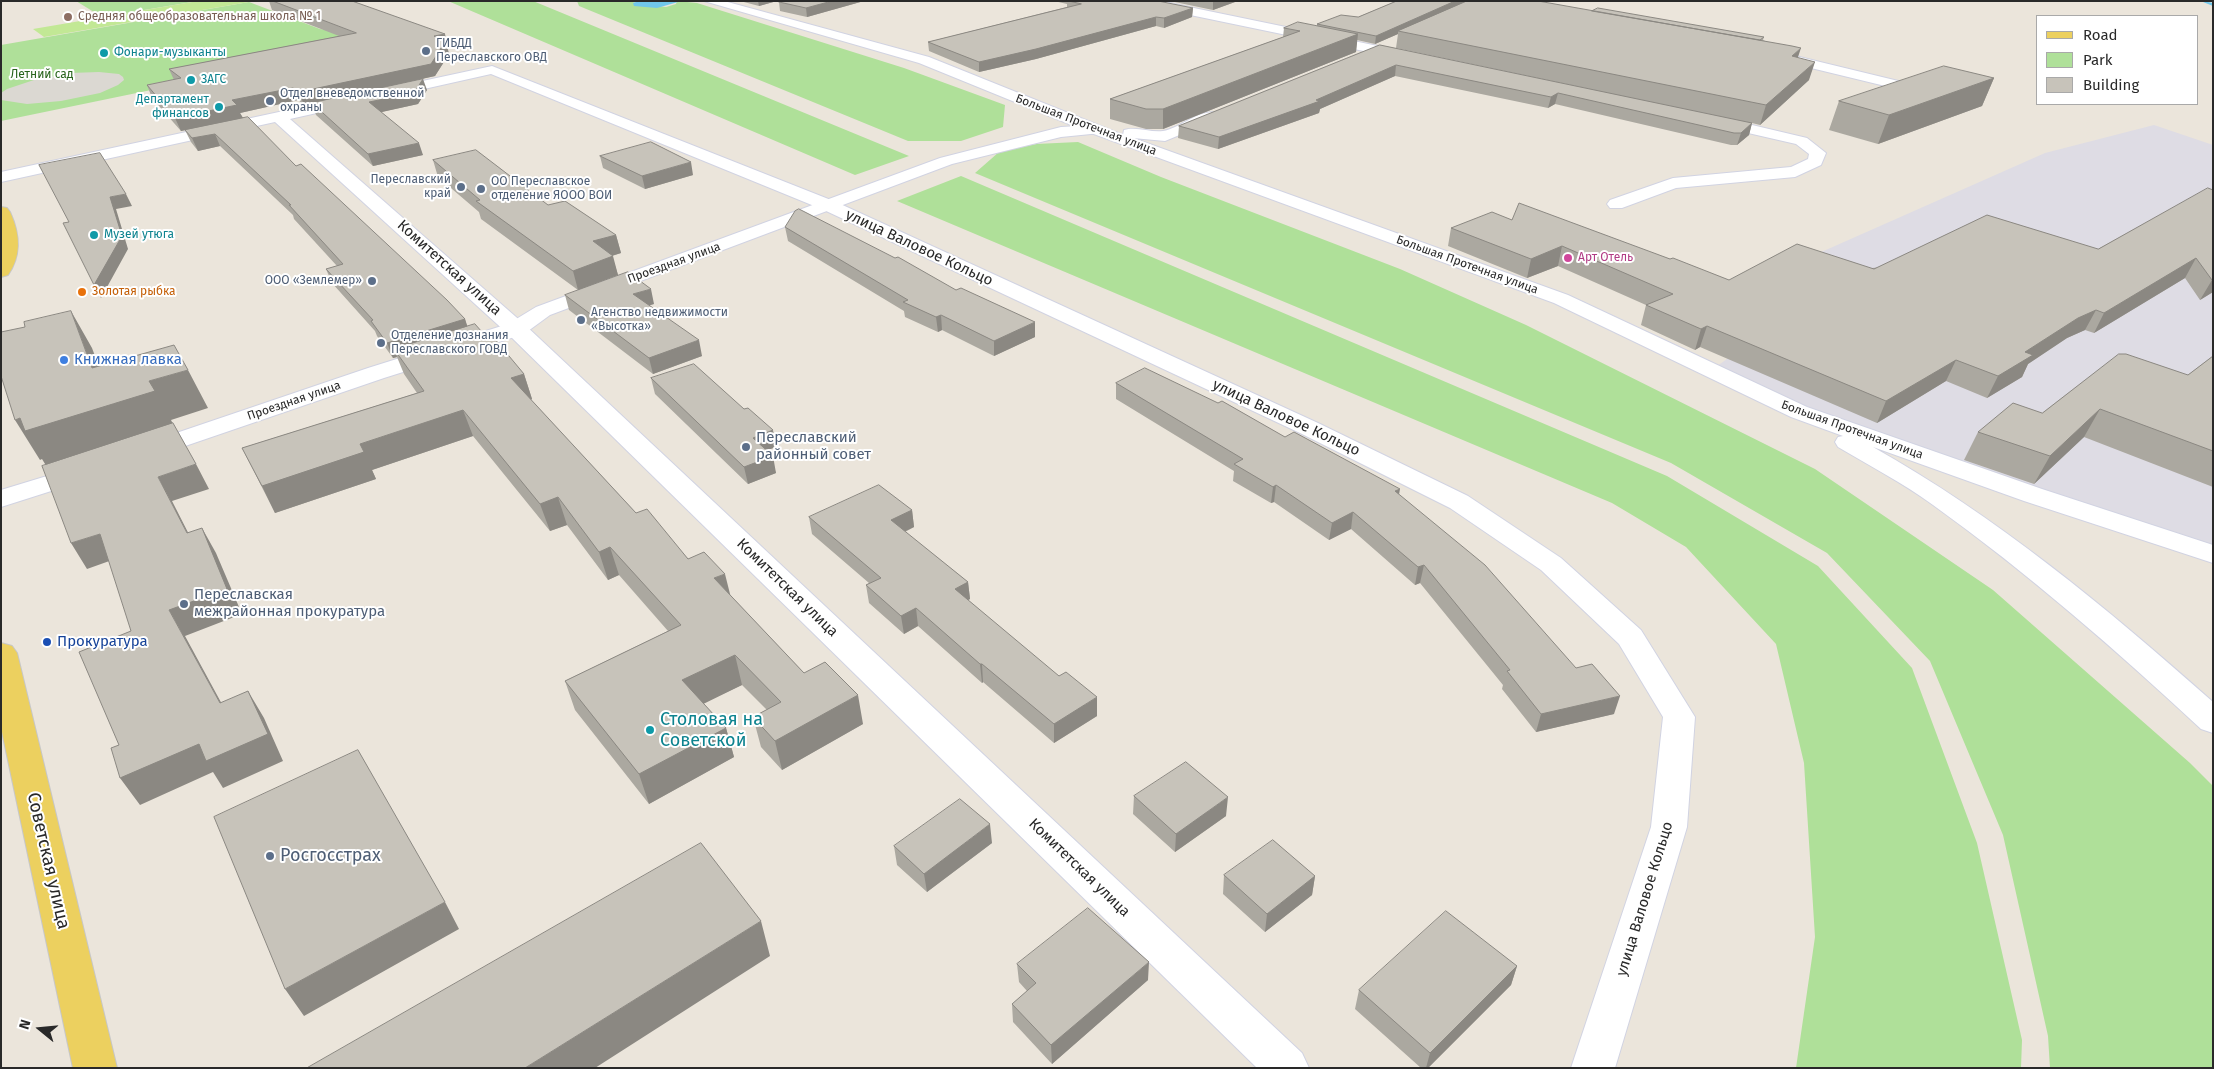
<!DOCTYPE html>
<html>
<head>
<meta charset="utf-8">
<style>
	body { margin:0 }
	#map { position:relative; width:2214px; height:1069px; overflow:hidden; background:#ebe5db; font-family:"Fira Sans",sans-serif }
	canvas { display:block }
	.frame { position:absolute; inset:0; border:2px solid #292929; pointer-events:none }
	.legend { position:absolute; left:2036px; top:15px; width:162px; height:90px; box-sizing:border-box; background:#fff; border:1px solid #a9a9a9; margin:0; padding:6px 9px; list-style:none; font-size:15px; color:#292929 }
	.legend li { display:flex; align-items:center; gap:10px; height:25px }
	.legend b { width:25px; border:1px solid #a9a9a9 }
	.north { position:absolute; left:15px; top:1004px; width:50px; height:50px; -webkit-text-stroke:4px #fff; paint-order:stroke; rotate:287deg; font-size:14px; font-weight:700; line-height:20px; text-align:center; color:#292929 }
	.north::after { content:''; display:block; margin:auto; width:18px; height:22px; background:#292929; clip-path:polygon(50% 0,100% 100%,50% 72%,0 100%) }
</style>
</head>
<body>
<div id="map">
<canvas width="2214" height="1069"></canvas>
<div class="frame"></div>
<ul class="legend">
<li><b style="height:6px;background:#ecd05f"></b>Road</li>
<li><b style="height:14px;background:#afe099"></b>Park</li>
<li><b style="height:14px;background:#c7c3ba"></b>Building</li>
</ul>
<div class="north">N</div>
</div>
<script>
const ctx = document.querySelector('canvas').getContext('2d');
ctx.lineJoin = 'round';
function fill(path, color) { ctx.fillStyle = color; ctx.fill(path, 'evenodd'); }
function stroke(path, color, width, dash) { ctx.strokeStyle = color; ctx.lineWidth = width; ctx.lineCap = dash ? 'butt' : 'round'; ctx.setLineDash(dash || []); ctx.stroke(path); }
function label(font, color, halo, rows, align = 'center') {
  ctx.font = font + ' "Fira Sans",sans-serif'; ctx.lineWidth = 4; ctx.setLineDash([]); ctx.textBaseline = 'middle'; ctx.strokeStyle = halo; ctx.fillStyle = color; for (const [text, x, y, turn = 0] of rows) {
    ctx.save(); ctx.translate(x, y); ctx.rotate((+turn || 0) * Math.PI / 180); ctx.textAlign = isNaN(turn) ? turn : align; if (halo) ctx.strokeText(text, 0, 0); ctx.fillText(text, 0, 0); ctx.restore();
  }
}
fill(new Path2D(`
	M2154,125L2213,145V554L1802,411L1713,369L1841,277L1801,261L2045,153Z`), '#dedce4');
fill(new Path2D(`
	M76,1H198L102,17Z
	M448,1H533L909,156L855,175Z
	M577,1H639L633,3L666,7L676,4L677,1L697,3L904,68L1005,105L1003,127L961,141H908L579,6Z
	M249,2L320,29L384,39L151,84L156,89L1,121V45Z
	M1078,142L1161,177L1400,269L1526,325L1815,469L1993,590L2190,763L2213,786V1068H2050L2048,1036L2003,835L1930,661L1827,553L1671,463L975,173L999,152L1036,144Z
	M961,176L1667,476L1818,566L1912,668L1977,843L2022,1040L2021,1068H1796L1815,937L1804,763L1776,644L1686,547L1612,503L897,201Z`), '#afe099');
fill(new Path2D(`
	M198,1L249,2L44,37L33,29Z`), '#c2e895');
fill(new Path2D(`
	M99,72L119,74L123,77L124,80L118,85L100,93L61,101L27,104L1,100V93L7,89L34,80L70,73Z`), '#dbd8d2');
fill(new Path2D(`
	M639,1H677L678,2L657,8L634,6L633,3Z`), '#71c7eb');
fill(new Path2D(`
	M2203,1L2213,3V6L2203,2Z`), '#71c7eb');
const street = new Path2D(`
	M704,1H724L929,57L1123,135L1124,130C1137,126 1151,133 1163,131C1181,128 1200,108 1218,113L1221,116L1218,119L1165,141L1133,138L1568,295L1807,407L2042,489L2213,545V563L2024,501L1873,447C1996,516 2107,608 2213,702V733L2201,729C2116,650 2028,573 1933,505C1903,483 1870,466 1838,447L1835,442L1838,437L1843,436L1791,417L1554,303L1091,133L919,63Z
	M1136,1H1160L1407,52L1414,56L1407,60L1142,5Z
	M1779,52L1919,86L1921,89L1914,93L1774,59L1772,56L1774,53Z
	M492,66L836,202L1318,423L1468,496L1561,558L1641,630L1695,717L1687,827L1615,1068H1571L1651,827L1663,717L1619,644L1541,570L1450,508L1300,433L824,210L491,74L290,119L524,324L1302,1053L1309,1068H1257L508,334L275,122L1,182V172Z
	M1714,116L1807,138L1826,153L1821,165L1795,177L1676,188L1622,208H1610L1607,204L1610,200L1673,178L1791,167L1808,159L1809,154L1796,144L1709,124L1706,121L1709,118Z`);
const secondary = new Path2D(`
	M1096,125L1101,127L1104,130L1101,133L1061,137L952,164L550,315L524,334L384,378L156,456L147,459L138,456L134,451L138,446L368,368L508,324L536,307L940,158L1061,127Z
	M83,465L92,468L96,473L92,478L1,507V490Z`);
const primary = new Path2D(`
	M1,207L7,208L10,212C20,234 22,255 8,275L1,277Z
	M1,643L12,646L17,653L117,1068H73L1,727Z`);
stroke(street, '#d1d3e2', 2);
stroke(secondary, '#d1d3e2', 2);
stroke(primary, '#c7c7c7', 2);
fill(street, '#fff');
fill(secondary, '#fff');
fill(primary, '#ecd05f');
fill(new Path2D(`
	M269,1H352L448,46H447L449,54L435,76L304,105L298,100L240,113L243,118L465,319L467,327L489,340L524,374L532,399L531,400L636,513L730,595L804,673L863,724L782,770L761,747L753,717L767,710L742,685L703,703L726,728L734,757L649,804L575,710L565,681L668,631L619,575L608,580L567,525L550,531L473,436L372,470L376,479L275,513L242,448L417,393L404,374L397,357L393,358L377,336L375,331L332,283L326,269L337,266L294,219L293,215L220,146L198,151L191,142L185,130L181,131L152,98L147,85L174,80L169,69L339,36L272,10Z
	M740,1H777L759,6Z
	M864,1L807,17L780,11L779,2Z
	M1054,1H1158L1193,8L1192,17L1164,28L1156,26L1036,59L979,72L929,51L928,42L1067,7V4Z
	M1170,1H1235V2L1213,10Z
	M1397,1H1465V2L1592,11L1764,37L1763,40L1798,57L1809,80L1760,125L1752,123L1749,135L1737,145H1731L1555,104L1548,108L1395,76L1320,109L1319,113L1218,149L1178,138L1179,126L1380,45L1613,94L1396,48L1398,34L1375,44L1357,40L1356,52L1163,129H1146L1110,119V99L1283,37L1284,28L1317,26V24L1358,17Z
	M1994,78L1982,106L1878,144L1829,130L1839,101Z
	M427,90L418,104L381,112L423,155L373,166L316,115L312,103Z
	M600,156L693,175L645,189L603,168Z
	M433,160L548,205L616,235L621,253L612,256L618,275L578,290L481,219L479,212L438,177Z
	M2213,190V292L2200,300L2185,278L2094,333L2085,330L2067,338L2028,364L2022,377L1987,398L1946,381L1877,423L1700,347L1695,350L1641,325L1646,305L1558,266L1527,278L1448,246L1451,228L1512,220L1670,259L1729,280L2098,249Z
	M785,227L956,290L1035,337L994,356L942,330L938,332L905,317L904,311L788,241Z
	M565,295L654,304L649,305L702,356L653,374L569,310Z
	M2213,356V487L2084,437L2034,484L1964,460L1978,432L2042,413L2188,375Z
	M651,378L776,447L767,450L776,473L748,484L655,394Z
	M1116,383L1285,437L1399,495L1614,714L1536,732L1502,689L1503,685L1420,583L1415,585L1351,529L1329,540L1274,502L1271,503L1233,481L1234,471L1116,399Z
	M912,510L914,527L905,532L968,582L970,599L968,600L1097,716L1054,743L983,682L982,683L918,626L904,634L869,603L866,585L869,583L812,534L809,517Z
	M1134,796L1226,816L1175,852L1133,814Z
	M992,843L927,892L897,865L894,846Z
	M1224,875L1315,876L1312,895L1265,932L1223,894Z
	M1017,964L1148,980L1052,1064L1013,1022L1012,1004L1027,991L1019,982Z
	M1517,966L1511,985L1428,1068H1421L1355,1009L1359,990Z`), '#aba8a0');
fill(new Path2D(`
	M758,1H777L759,6Z
	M832,1H864L807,17L806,8Z
	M1213,1H1235V2L1213,10Z
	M1455,1H1465V4L1398,31V34L1375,44L1376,36Z
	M1193,8L1192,17L1164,28V18Z
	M1156,17V26L1036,59L979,72V62Z
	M445,34L448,46H447L449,54L435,76L304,105L299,92L434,36Z
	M1358,34L1356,52L1163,129V109Z
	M1801,48L1795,66L1792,56Z
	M1815,62L1809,80L1760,125L1766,105Z
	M1396,65L1395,76L1320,109L1319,113L1218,149L1219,137L1316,100Z
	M1994,78L1982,106L1878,144L1889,115Z
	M423,79L427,90L418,104L373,114L369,102Z
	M293,88L298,100L240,113L243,118L181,131L175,118L232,100Z
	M1558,93L1555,104L1548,108L1551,97Z
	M1752,123L1749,135L1737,145L1741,133Z
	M215,134L220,146L198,151L192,138Z
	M419,143L423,155L373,166L368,154Z
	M691,162L693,175L645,189L642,176Z
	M126,194L132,206L116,209L128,249L101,298L94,285L110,197Z
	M616,235L621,253L598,260L593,241Z
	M1562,246L1558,266L1527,278L1531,259Z
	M613,256L618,275L578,290L573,271Z
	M2196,258L2185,278L2094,333L2104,313Z
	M2212,280H2213V292L2200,300Z
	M651,289L654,304L637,309L633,294Z
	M2096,310L2085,330L2067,338L2028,364L2022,377L1987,398L1998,376L2025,352L2078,318Z
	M71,311L92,348L113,404L149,381L188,370L208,408L171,420L176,430L50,472L42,459L40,460L15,420L20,418L92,368Z
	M941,315L942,330L938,332L936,317Z
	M465,319L470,334L394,349L397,357L393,358L387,343Z
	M1035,322V337L994,356V341Z
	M1707,326L1700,347L1695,350L1701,329Z
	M699,340L702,356L653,374L649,358Z
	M1956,360L1946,381L1877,423L1886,401Z
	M524,374L532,399L520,403L511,378Z
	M2100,409L2084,437L2034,484L2050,456Z
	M463,410L473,436L372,470L376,479L275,513L262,486L360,444Z
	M773,430L776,447L757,454L753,438Z
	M773,456L776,473L748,484L744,467Z
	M196,464L209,489L172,501L201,558L187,533L158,477Z
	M1276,485L1274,502L1271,503L1273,487Z
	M1400,489L1397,506L1395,491Z
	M558,497L567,525L550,531L540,504Z
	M912,510L914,527L893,537L891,520Z
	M1353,512L1351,529L1329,540L1332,523Z
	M202,528L216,553L242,614L185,636L236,730L220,703L169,610Z
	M100,534L115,559L87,569L71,543Z
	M610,547L619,575L608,580L599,552Z
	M1424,565L1420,583L1415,585L1418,567Z
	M725,574L732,602L714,578Z
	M968,582L970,599L956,606L955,589Z
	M916,608L918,626L904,634L901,616Z
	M735,655L742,685L691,710L682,680Z
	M980,664H982L983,682L982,683Z
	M248,691L264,718L283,761L223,788L213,772L140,805L120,778Z
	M858,695L863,724L782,770L775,741Z
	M1620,696L1614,714L1536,732L1541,714Z
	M1097,697V716L1054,743V724Z
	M726,728L734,757L649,804L639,774Z
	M1228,797L1226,816L1175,852L1176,834Z
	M990,824L992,843L927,892L924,874Z
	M1315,876L1312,895L1265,932L1267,914Z
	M445,902L459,929L304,1016L285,989Z
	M761,921L770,956L595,1068H525Z
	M1149,962L1148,980L1052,1064L1051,1045Z
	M1517,966L1511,985L1428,1068H1426L1430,1053Z`), '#8b8882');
const building = new Path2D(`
	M273,1H352L445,34L434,36L445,42L431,64L299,92L293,88L232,100L237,105L175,118L147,85L181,78L169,69L356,33Z
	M782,1H832L806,8L779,2Z
	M1069,1H1158L1193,8L1164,18L1156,17L1036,49L979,62L928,42L1081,4Z
	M1397,1H1455L1376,36L1317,24L1341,15L1358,17Z
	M1467,1H1538L1792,46L1801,48L1792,56L1815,62L1766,105L1398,31Z
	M1598,8L1764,37L1760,40L1592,11Z
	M1298,22L1358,34L1163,109H1146L1110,99L1300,31L1284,28Z
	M1380,45L1752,123L1741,133H1734L1558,93L1551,97L1396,65L1316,100L1320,101L1219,137L1179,126Z
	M1944,66L1994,78L1889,115L1839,101Z
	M423,79L414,93L369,102L419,143L368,154L312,103Z
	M248,117L296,166L301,164L447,300L465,319L387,343L371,321L373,320L326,269L343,264L289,205H291L215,134L192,138L185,130Z
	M651,142L691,162L642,176L600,156Z
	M476,150L548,205L565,201L616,235L593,241L613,256L573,271L476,201L480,200L433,160Z
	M100,153L126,194L110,197L122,236L94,285L63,223L69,222L39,165Z
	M2208,188L2213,190V280H2212L2196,258L2104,313L2096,310L2078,318L2025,352L2033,355L1998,376L1956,360L1886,401L1707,326L1701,329L1646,305L1673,294L1562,246L1531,259L1451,228L1492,212L1512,220L1519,203L1670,259L1673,258L1729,280L1797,244L1874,269L1987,215L2098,249Z
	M799,209L895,258L898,257L956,290L961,288L1035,322L994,341L941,315L936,317L903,302L908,300L785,227L795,211Z
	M628,272L651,289L633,294L699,340L649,358L565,295Z
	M71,311L92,368L174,345L188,370L149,381L155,391L25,431L20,418L15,420L1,376V332L25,327L24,322Z
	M475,324L489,340L494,338L524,374L511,378L636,513L647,509L688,559L704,552L725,574L714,578L804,673L825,662L858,695L775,741L753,717L781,702L735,655L682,680L726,728L639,774L565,681L681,625L610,547L599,552L558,497L540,504L463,410L360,444L364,452L262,486L242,448L424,391L394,349Z
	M2119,354H2126L2188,375L2213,356V451L2100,409L2050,456L1978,432L2013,403L2042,413Z
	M694,364L744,409L748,408L773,430L753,438L773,456L744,467L651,378Z
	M1145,368L1218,403L1222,401L1285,437L1294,432L1400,489L1395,491L1485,565L1576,668L1592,664L1620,696L1541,714L1507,671L1510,670L1424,565L1418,567L1353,512L1332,523L1276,485L1273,487L1234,464L1243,459L1116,383Z
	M173,423L196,464L158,477L187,533L202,528L227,589L169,610L220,703L248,691L268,734L206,761L199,744L120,778L111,748L119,745L79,652L131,631L100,534L71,543L42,466Z
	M879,485L912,510L891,520L968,582L955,589L1059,676L1066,672L1097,697L1054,724L982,664H980L916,608L901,616L866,585L881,578L809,517Z
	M358,750L445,902L285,989L214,817Z
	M1186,762L1228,797L1176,834L1134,796Z
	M960,799L990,824L924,874L894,846Z
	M1273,840L1315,876L1267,914L1224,875Z
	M701,843L761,921L525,1068H307Z
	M1088,908L1149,962L1051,1045L1012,1004L1036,983L1017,964Z
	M1446,911L1517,966L1430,1053L1359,990Z`);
fill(building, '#c7c3ba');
stroke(building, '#8b8882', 1);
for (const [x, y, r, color] of [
	[68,17,5,"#8d6e63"],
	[426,51,5,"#5c6f8a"],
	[104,53,5,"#0f9aa8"],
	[191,80,5,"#0f9aa8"],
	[270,101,5,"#5c6f8a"],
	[219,107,5,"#0f9aa8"],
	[461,187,5,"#5c6f8a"],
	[481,189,5,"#5c6f8a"],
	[94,235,5,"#0f9aa8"],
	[1568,258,5,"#d1479c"],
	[372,281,5,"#5c6f8a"],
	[82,292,5,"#e8710a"],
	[581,320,5,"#5c6f8a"],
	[381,343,5,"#5c6f8a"],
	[64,360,5,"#3f7fe0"],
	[746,447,5,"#5c6f8a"],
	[184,604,5,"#5c6f8a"],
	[47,642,5,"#1a4fb4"],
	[650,730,5,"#0f9aa8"],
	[270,856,5,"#5c6f8a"]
]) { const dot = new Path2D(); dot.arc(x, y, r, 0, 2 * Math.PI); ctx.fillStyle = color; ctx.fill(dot); stroke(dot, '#fff', 2); }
label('12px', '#785e54', '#fff', [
	["Средняя общеобразовательная школа № 1",78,17]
], 'left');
label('12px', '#4e5e75', '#fff', [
	["ГИБДД",436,44],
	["Переславского ОВД",436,58],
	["Отдел вневедомственной",280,94],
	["охраны",280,108],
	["Переславский",451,180,"right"],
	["край",451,194,"right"],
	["ОО Переславское",491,182],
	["отделение ЯООО ВОИ",491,196],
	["ООО «Землемер»",362,281,"right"],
	["Агенство недвижимости",591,313],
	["«Высотка»",591,327],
	["Отделение дознания",391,336],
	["Переславского ГОВД",391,350]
], 'left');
label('12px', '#0d838f', '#fff', [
	["Фонари-музыканты",114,53],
	["ЗАГС",201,80],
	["Департамент",209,100,"right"],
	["финансов",209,114,"right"],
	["Музей утюга",104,235]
], 'left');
label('12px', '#28641c', '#fff', [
	["Летний сад",42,75]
]);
label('12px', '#292929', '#fff', [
	["Большая Протечная улица",1086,125,21],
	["Проездная улица",674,263,-20],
	["Большая Протечная улица",1467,265,20],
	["Проездная улица",294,401,-19],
	["Большая Протечная улица",1852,430,20]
]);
label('12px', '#b23c85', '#fff', [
	["Арт Отель",1578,258]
], 'left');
label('12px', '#c56008', '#fff', [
	["Золотая рыбка",92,292]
], 'left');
label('15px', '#292929', '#fff', [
	["улица Валовое Кольцо",919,248,25],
	["Комитетская улица",449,268,42],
	["улица Валовое Кольцо",1286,418,25],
	["Комитетская улица",787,588,44],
	["Комитетская улица",1079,868,44],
	["улица Валовое Кольцо",1645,899,-73]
]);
label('15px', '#366cbe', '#fff', [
	["Книжная лавка",74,360]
], 'left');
label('15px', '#4e5e75', '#fff', [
	["Переславский",756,438],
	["районный совет",756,455],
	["Переславская",194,595],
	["межрайонная прокуратура",194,612]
], 'left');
label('15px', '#164399', '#fff', [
	["Прокуратура",57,642]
], 'left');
label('18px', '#0d838f', '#fff', [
	["Столовая на",660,720],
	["Советской",660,741]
], 'left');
label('18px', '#4e5e75', '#fff', [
	["Росгосстрах",280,856]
], 'left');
label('18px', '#292929', '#fff', [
	["Советская улица",48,861,77]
]);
</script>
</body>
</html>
